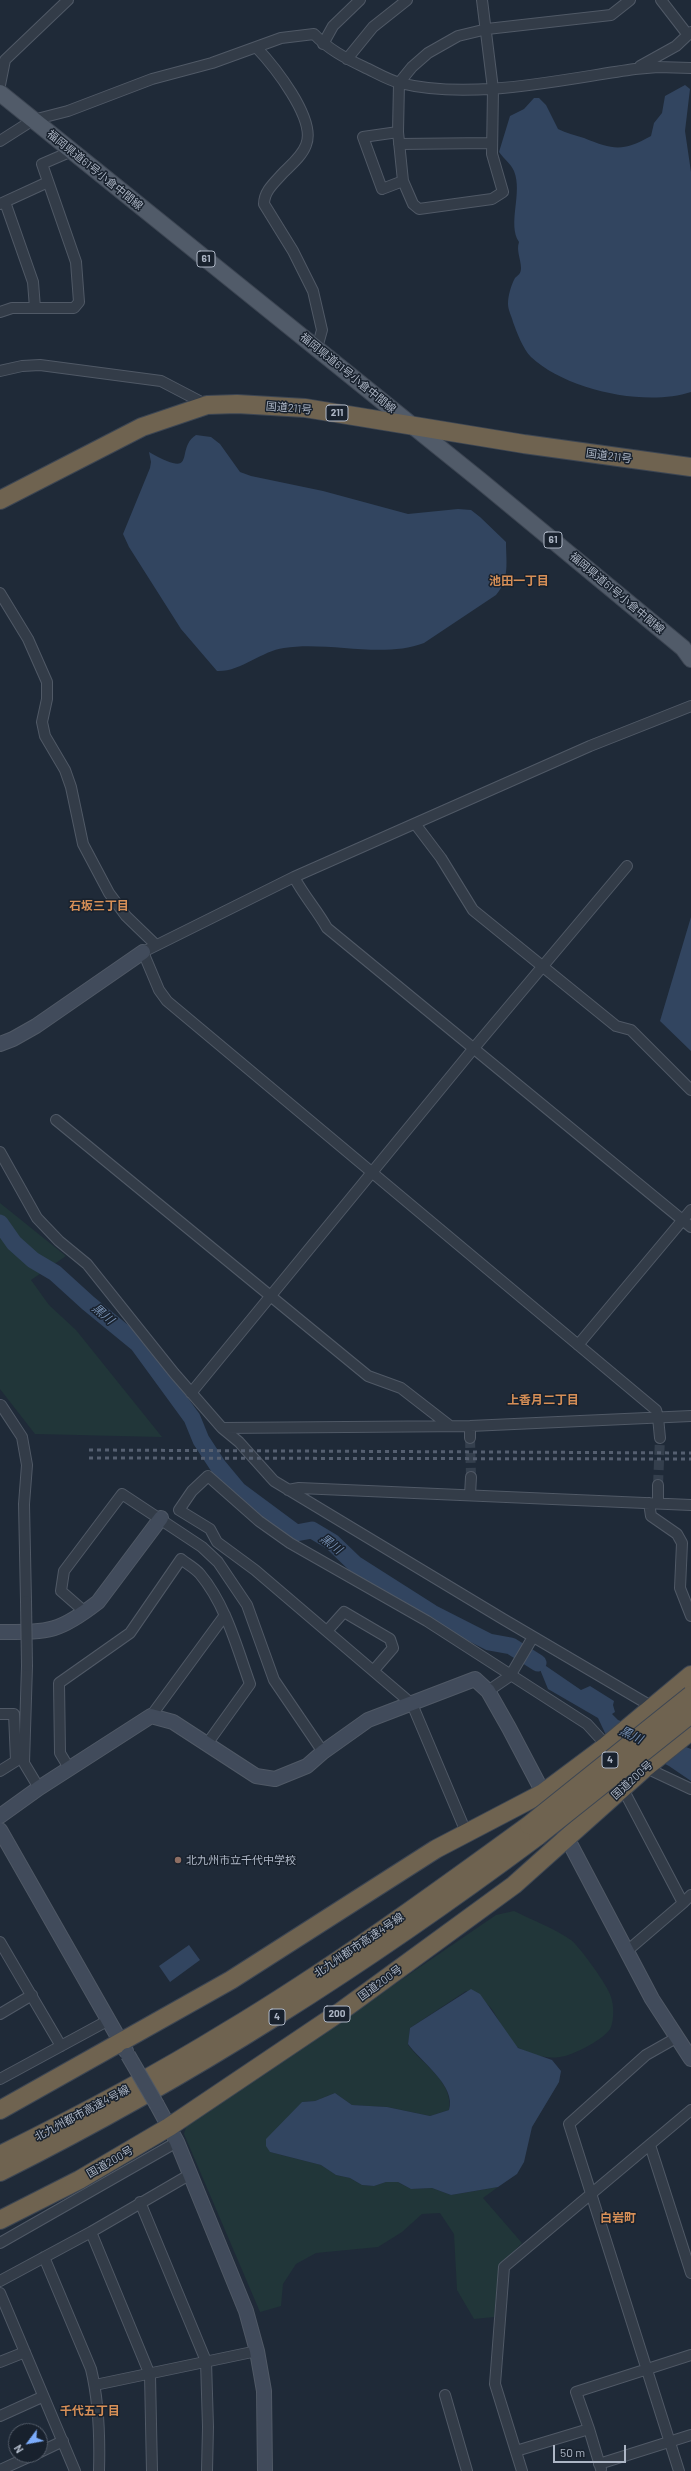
<!DOCTYPE html>
<html>
<head>
<meta charset="utf-8">
<style>
	body { margin:0 }
	#map { position:relative; width:691px; height:2471px; overflow:hidden; background:#1f2a38; font-family:Barlow,sans-serif }
	canvas { display:block }
	.north { position:absolute; left:8px; top:2423px; width:40px; height:40px; box-sizing:border-box; background:#18212d; border:1px solid #545d6a; border-radius:50%; rotate:238deg; font-size:11px; font-weight:700; line-height:16px; text-align:center; color:#adb6c5 }
	.north::after { content:''; display:block; margin:auto; width:14px; height:18px; background:#7cacfb; clip-path:polygon(50% 0,100% 100%,50% 72%,0 100%) }
	.scale { position:absolute; left:553px; top:2445px; width:73px; height:18px; box-sizing:border-box; border:2px solid #adb6c5; border-top:0; padding-left:5px; font-size:12px; line-height:14px; white-space:nowrap; color:#adb6c5; -webkit-text-stroke:3px #18212d; paint-order:stroke }
</style>
</head>
<body>
<div id="map">
<canvas width="691" height="2471"></canvas>
<div class="north">N</div>
<div class="scale">50 m</div>
</div>
<script>
const ctx = document.querySelector('canvas').getContext('2d');
ctx.lineJoin = 'round';
function fill(path, color) { ctx.fillStyle = color; ctx.fill(path, 'evenodd'); }
function stroke(path, color, width, dash) { ctx.strokeStyle = color; ctx.lineWidth = width; ctx.lineCap = dash ? 'butt' : 'round'; ctx.setLineDash(dash || []); ctx.stroke(path); }
function label(font, color, halo, rows, align = 'center') {
  ctx.font = font + ' Barlow,"Noto Sans JP",sans-serif'; ctx.lineWidth = 3; ctx.setLineDash([]); ctx.textBaseline = 'middle'; ctx.strokeStyle = halo; ctx.fillStyle = color; for (const [text, x, y, turn = 0] of rows) {
    ctx.save(); ctx.translate(x, y); ctx.rotate((+turn || 0) * Math.PI / 180); ctx.textAlign = isNaN(turn) ? turn : align; if (halo) ctx.strokeText(text, 0, 0); ctx.fillText(text, 0, 0); ctx.restore();
  }
}
fill(new Path2D(`
	M0,1203L66,1256L31,1280L49,1305L76,1330L162,1437L35,1434L0,1389Z
	M514,1911C532,1920 554,1928 571,1940C579,1946 609,1987 611,1997C614,2006 614,2018 611,2027C607,2038 572,2056 560,2057C547,2059 530,2055 519,2048C506,2041 500,2020 491,2008C485,2001 474,1996 466,1991L410,2028L408,2045C422,2064 454,2082 449,2110L430,2116L387,2107L352,2105L335,2093L315,2101L302,2102L270,2152L321,2165L336,2175L350,2178L362,2185L374,2186L386,2182H398L411,2189L432,2188L451,2195L498,2187L483,2198L522,2243L499,2266L494,2317L474,2319L457,2290L454,2234L440,2213L422,2214L402,2232L378,2247L316,2253L296,2264L283,2284L281,2306L260,2312L184,2134L186,2127L496,1915Z`), '#213639');
fill(new Path2D(`
	M685,85L690,89L685,131L691,172V392C645,407 566,390 531,357C523,349 517,333 513,322C512,317 508,310 508,304C508,296 511,285 515,278C518,275 521,274 521,268C521,259 516,251 519,242C507,224 523,193 514,171C511,164 504,159 499,152L510,116L524,109L534,98H539L546,105L558,129C566,133 575,135 584,138C614,150 622,152 651,136L654,123L662,113L665,96Z
	M196,435L211,437L220,444L240,472L251,476L323,491L408,514L458,509L471,510L480,517L506,542C506,562 510,579 496,595L424,643C382,659 329,641 284,648C261,651 241,672 217,671L181,629L129,547L123,534L150,468L151,462L149,452C200,481 174,449 196,435Z
	M691,917V1051L660,1021Z
	M527,1653L581,1690L590,1686L614,1701L613,1705L615,1712L612,1714L618,1720L691,1749V1781L669,1766L605,1733L598,1718L548,1689L539,1667L525,1656Z
	M189,1945L200,1960L170,1982L159,1966Z
	M471,1989L480,1994L518,2048L552,2060L561,2071L559,2082L532,2127L524,2162L517,2174L498,2187L451,2195L432,2188L411,2189L398,2182H386L374,2186L362,2185L350,2178L336,2175L321,2165L270,2152L266,2146V2139L302,2102L315,2101L335,2093L352,2105L387,2107L430,2116L449,2110C457,2086 420,2061 408,2044L410,2028Z`), '#324560');
stroke(new Path2D(`
	M0,1223L14,1243L33,1260L55,1273L88,1303L138,1344L192,1418L201,1440L218,1466L238,1490L296,1533L312,1530L332,1542L355,1564L432,1613L489,1642L511,1646L538,1663`), '#324560', 17);
stroke(new Path2D(`
	M470,1438L471,1477
	M658,1485L660,1438`), '#343f4d', 10, [10, 5]);
const street = new Path2D(`
	M482,0L493,89L492,154L503,192L492,199L419,209L413,204L403,181L398,132L399,83L412,67L428,53L458,36L487,29L611,15L630,0
	M661,0L688,35
	M323,44L333,26L360,0
	M256,47C273,65 317,119 306,145C302,156 291,165 283,173C275,182 264,191 264,204L293,251L313,291L322,330L317,348
	M347,59L373,27L407,0
	M640,66L676,46L691,32
	M0,85L5,60L68,0
	M398,132L363,137L382,189L403,181
	M0,141L33,120L68,111L152,79L212,63L281,38L314,34C328,49 345,58 364,67C375,72 388,80 400,83C472,101 563,79 635,69L658,67L691,68
	M399,144L491,143
	M5,202L33,282L35,308
	M0,204L48,182
	M0,312L12,308H74L79,302L76,262L42,164L72,151
	M0,371L22,366L40,365L161,381L207,405
	M0,593L28,639L47,682V699L42,722L45,736L65,770L71,787L83,844L109,893L126,916L156,945
	M416,825L441,858L473,910L616,1026L631,1030L691,1090
	M294,877C304,896 317,910 327,928L691,1227
	M56,1120L368,1376L401,1388L450,1426
	M0,1152L37,1218L59,1241L87,1264L174,1373L222,1428L239,1442L274,1481L503,1619L656,1709
	M578,1345L691,1210
	M191,1393L474,1048L627,866
	M1,1405L22,1437L27,1465L24,1504L26,1601
	M470,1426V1438
	M222,1428L470,1426L691,1416
	M660,1438L658,1417L656,1410L167,1001L159,990L143,952L294,877L590,746L691,706
	M288,1490L299,1488L691,1505
	M470,1495L471,1477
	M649,1503L651,1516L677,1534L682,1543L680,1588L691,1616
	M658,1503V1485
	M85,1612L61,1591L64,1571L122,1494L202,1547L218,1562L247,1605L274,1680L323,1752
	M327,1631L344,1612L390,1639L393,1648L374,1670
	M27,1666L24,1763L39,1788
	M488,1691L510,1676L533,1637
	M0,1714H14L16,1761L0,1771
	M151,1716L225,1615
	M642,1766L691,1789
	M69,1768L60,1753L59,1683L130,1633L181,1559C187,1564 195,1568 200,1574C226,1605 237,1648 250,1684L207,1744
	M623,1789L683,1903L627,1951
	M466,1832L412,1704L255,1570L217,1542L210,1529L179,1510L192,1491L208,1476L259,1521L290,1543L427,1621L587,1724L609,1748
	M683,1903L691,1895
	M0,1942L61,2046
	M0,2014L32,1995
	M676,2038L646,2055L569,2124L679,2471
	M0,2079L107,2021
	M650,2145L691,2273
	M140,2202L206,2361L208,2427L207,2471
	M91,2232L150,2375L152,2471
	M0,2243L177,2142
	M44,2257L91,2369C99,2402 100,2437 99,2471
	M0,2281L91,2232L189,2175
	M0,2293L75,2471
	M0,2362L25,2352
	M95,2385L257,2351
	M445,2395L467,2471
	M0,2416L42,2397
	M589,2429L601,2469
	M516,2451L589,2429L576,2392L691,2355
	M40,2452L63,2441
	M599,2464L691,2435
	M0,2470L33,2455
	M522,2471L495,2384L504,2267L691,2110`);
const secondary = new Path2D(`
	M0,1044L13,1039L36,1026L143,952
	M0,1632C49,1632 58,1633 98,1602L161,1518
	M0,1816L39,1788L151,1716L173,1722L256,1776L275,1779L307,1766L323,1752L368,1720L475,1679L488,1691L509,1728L652,1999L691,2059
	M0,1830L126,2051
	M157,2105L177,2142L246,2311L257,2351L264,2391L265,2471`);
const primary = new Path2D(`
	M0,93L481,481L683,648L691,659`);
const highway = new Path2D(`
	M0,500L142,427L207,405L237,404L305,408L524,444L691,467
	M0,2110L231,1980L436,1849L543,1793L606,1746L691,1675
	M0,2155C77,2117 153,2077 226,2032C331,1969 430,1897 529,1825
	M0,2172C192,2076 366,1964 538,1836
	M0,2220L79,2180L169,2127L340,2012L514,1885L645,1768L691,1731`);
stroke(street, '#505966', 12);
stroke(secondary, '#505966', 16);
stroke(primary, '#3c4552', 18);
stroke(highway, '#3d4653', 20);
stroke(street, '#333c48', 10);
stroke(secondary, '#414b5b', 14);
stroke(primary, '#515b69', 16);
stroke(highway, '#6f6350', 18);
stroke(new Path2D(`
	M89,1450L691,1453
	M89,1458L691,1459`), '#555f70', 3, [4, 4]);
const streetBridge = new Path2D(`
	M26,1601L27,1666`);
const secondaryBridge = new Path2D(`
	M128,2055L157,2105`);
const highwayBridge = new Path2D(`
	M529,1825L691,1695
	M538,1836L691,1714`);
stroke(streetBridge, '#505966', 12, []);
stroke(secondaryBridge, '#505966', 16, []);
stroke(highwayBridge, '#3d4653', 20, []);
stroke(streetBridge, '#333c48', 10);
stroke(secondaryBridge, '#414b5b', 14);
stroke(highwayBridge, '#6f6350', 18);
for (const [x, y, r, color] of [
	[178,1860,4,"#8d6e63"]
]) { const dot = new Path2D(); dot.arc(x, y, r, 0, 2 * Math.PI); ctx.fillStyle = color; ctx.fill(dot); stroke(dot, '#18212d', 1.5); }
for (const [x, y, w] of [
	[206,259,18],
	[337,413,22],
	[553,540,18],
	[610,1760,16],
	[337,2014,26],
	[277,2017,16]
]) { const box = new Path2D(); box.roundRect(x - w / 2, y - 8, w, 16, 3); ctx.fillStyle = '#18212d'; ctx.fill(box); stroke(box, '#adb6c5', 1); }
label('bold 10px', '#adb6c5', null, [
	["61",206,259],
	["211",337,413],
	["61",553,540],
	["4",610,1760],
	["200",337,2014],
	["4",277,2017]
]);
label('11px', '#adb6c5', '#18212d', [
	["福岡県道61号小倉中間線",95,170,39],
	["福岡県道61号小倉中間線",348,373,39],
	["国道211号",289,408,5],
	["国道211号",609,456,8],
	["福岡県道61号小倉中間線",617,593,40],
	["国道200号",632,1780,-42],
	["北九州都市高速4号線",359,1945,-34],
	["国道200号",380,1983,-36],
	["北九州都市高速4号線",82,2113,-28],
	["国道200号",110,2162,-30]
]);
label('11px', '#adb6c5', '#18212d', [
	["北九州市立千代中学校",186,1860]
], 'left');
label('bold 12px', '#d68f57', '#18212d', [
	["池田一丁目",519,581],
	["石坂三丁目",99,906],
	["上香月二丁目",543,1400],
	["白岩町",618,2218],
	["千代五丁目",90,2411]
]);
label('italic 12px', '#748daf', '#18212d', [
	["黒川",103,1314,41],
	["黒川",331,1544,37],
	["黒川",631,1735,25]
]);
</script>
</body>
</html>
